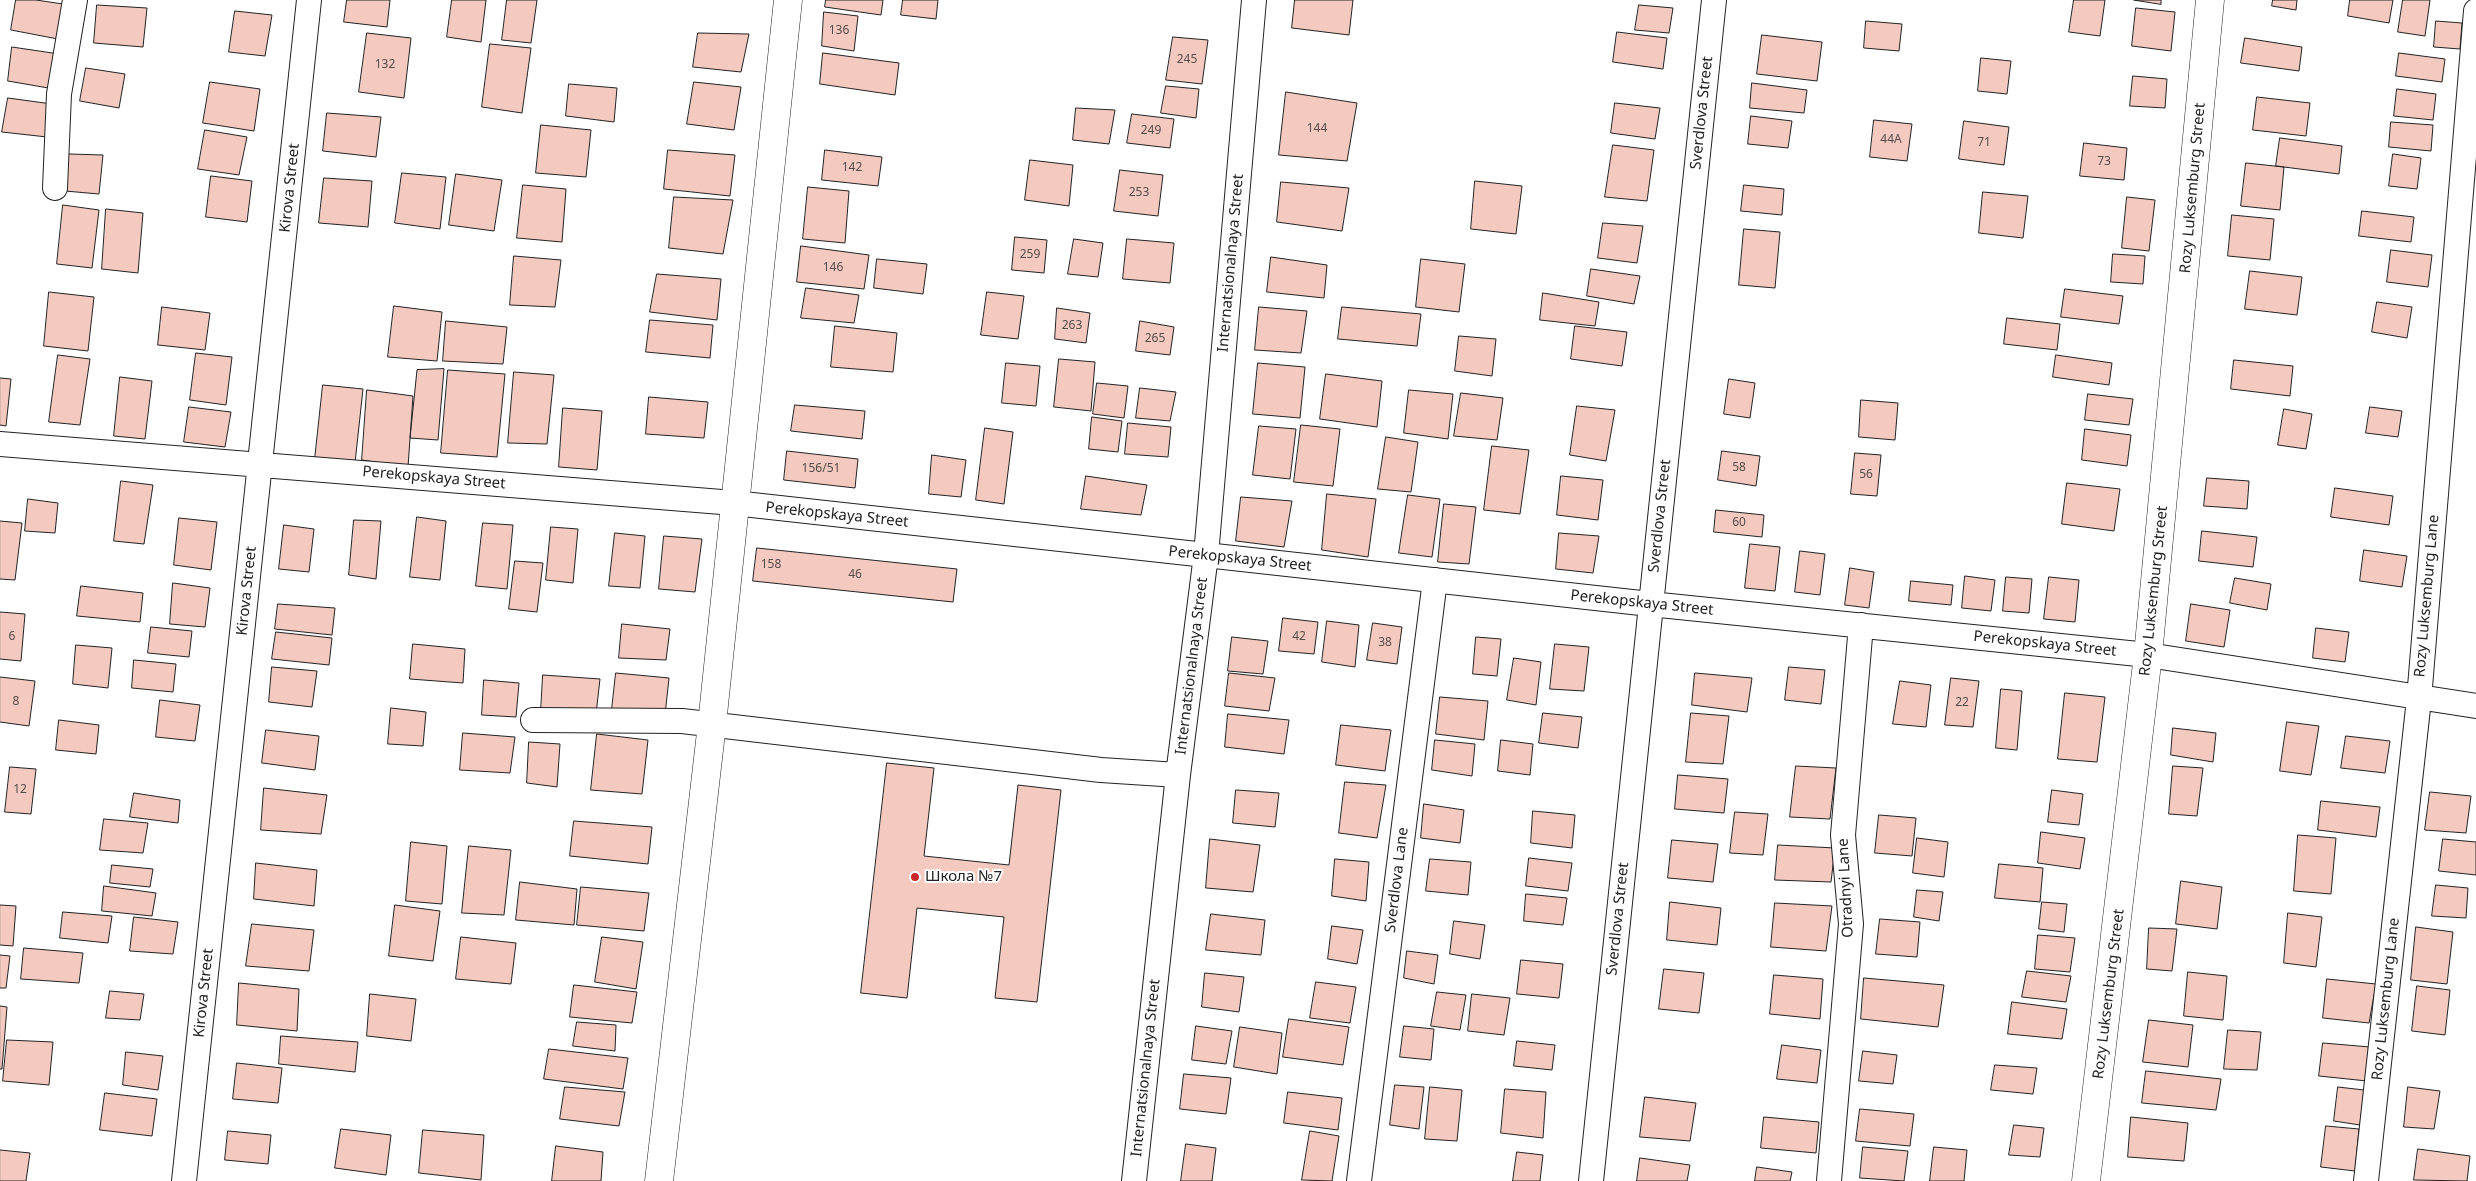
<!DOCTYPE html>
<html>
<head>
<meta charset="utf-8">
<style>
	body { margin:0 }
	canvas { display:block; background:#fff }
</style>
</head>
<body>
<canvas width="2476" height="1181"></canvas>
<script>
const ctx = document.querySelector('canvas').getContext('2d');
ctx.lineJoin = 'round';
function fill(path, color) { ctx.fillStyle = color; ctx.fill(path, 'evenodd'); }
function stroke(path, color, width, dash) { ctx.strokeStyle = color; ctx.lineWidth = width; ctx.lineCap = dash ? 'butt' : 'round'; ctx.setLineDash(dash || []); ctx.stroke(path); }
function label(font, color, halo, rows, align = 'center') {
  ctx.font = font + ' "Noto Sans",sans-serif'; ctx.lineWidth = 4; ctx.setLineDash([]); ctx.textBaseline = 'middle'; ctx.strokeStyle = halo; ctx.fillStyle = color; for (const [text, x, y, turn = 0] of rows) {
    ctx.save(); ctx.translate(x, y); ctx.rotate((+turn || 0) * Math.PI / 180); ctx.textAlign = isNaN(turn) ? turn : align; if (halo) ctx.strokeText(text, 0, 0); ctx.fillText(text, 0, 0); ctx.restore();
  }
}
const building = new Path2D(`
	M16,0H36L63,4L58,39L11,30Z
	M347,0H390L387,27L344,22Z
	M452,0H486L481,42L447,37Z
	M507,0H537L531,43L502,40Z
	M826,0H883L881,15L825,7Z
	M903,0H938L936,19L901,15Z
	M1295,0H1353L1349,35L1292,28Z
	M2074,0H2105L2100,36L2069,32Z
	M2134,0H2161V4Z
	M2273,0H2297L2296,10L2272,6Z
	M2350,0H2393L2389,23L2348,16Z
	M2403,0H2430L2425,36L2398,32Z
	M97,5L147,8L143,47L94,43Z
	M1639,5L1673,8L1669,33L1635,30Z
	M2136,8L2175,12L2171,51L2132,46Z
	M235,11L272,15L265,56L229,52Z
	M824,12L858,16L854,51L822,46Z
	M1866,21L1902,24L1899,51L1864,48Z
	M2436,21L2462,23L2460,49L2434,47Z
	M1617,32L1667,38L1663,69L1613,62Z
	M367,33L411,38L404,98L359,92Z
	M698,33L749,34L741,72L693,67Z
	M1762,35L1822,42L1817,81L1757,74Z
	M1173,37L1208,40L1202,84L1166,80Z
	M2245,38L2302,47L2299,71L2241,63Z
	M490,44L531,48L522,113L482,107Z
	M12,47L59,54L54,89L8,81Z
	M823,53L899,63L895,95L820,84Z
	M2399,53L2445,59L2442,82L2396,76Z
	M1981,58L2011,61L2007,94L1978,91Z
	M86,68L125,74L119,108L80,101Z
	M2133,76L2167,79L2165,108L2130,106Z
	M210,82L260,89L254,131L203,123Z
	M694,82L741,87L734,130L687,124Z
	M1752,83L1807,90L1804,113L1750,108Z
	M569,84L617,88L614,122L566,116Z
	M1166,86L1199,89L1196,118L1161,113Z
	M2397,89L2436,94L2433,120L2394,116Z
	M1286,92L1357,103L1347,161L1279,155Z
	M2257,97L2310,103L2306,136L2253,130Z
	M8,98L52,104L47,137L2,132Z
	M1615,103L1660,108L1655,139L1611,133Z
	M1076,108L1115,110L1109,144L1073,140Z
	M327,113L381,117L376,157L323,151Z
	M1132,114L1174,119L1170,148L1127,143Z
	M1751,116L1792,121L1788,148L1748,144Z
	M1874,120L1912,124L1907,161L1870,157Z
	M1964,121L2009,127L2004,165L1959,159Z
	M2391,122L2433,125L2431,151L2389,147Z
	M541,125L591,130L586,177L536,173Z
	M205,130L247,137L239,175L198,169Z
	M2280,138L2342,146L2339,174L2276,166Z
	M2084,143L2127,148L2124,180L2080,176Z
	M1613,145L1654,150L1647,201L1605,197Z
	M668,150L735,155L730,196L664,189Z
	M825,150L882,157L878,186L822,180Z
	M69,154L103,155L99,194L65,191Z
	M2393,154L2421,158L2417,189L2389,186Z
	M1030,160L1073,165L1069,206L1025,200Z
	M2246,163L2284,167L2280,210L2241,206Z
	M1120,170L1163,175L1158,216L1114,211Z
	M402,173L446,177L440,229L395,223Z
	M456,174L502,180L494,231L449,225Z
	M211,176L252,181L247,222L206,217Z
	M324,178L372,181L368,227L319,223Z
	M1475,181L1522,186L1516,234L1471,229Z
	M1281,182L1349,188L1342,231L1277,222Z
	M523,185L566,189L562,242L517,238Z
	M1744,185L1784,189L1782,215L1741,211Z
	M808,187L849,191L845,243L803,239Z
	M1983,192L2028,196L2023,238L1979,233Z
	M674,197L733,200L723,254L669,248Z
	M2127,197L2155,200L2149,251L2122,248Z
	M63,205L99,210L92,268L57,264Z
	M106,209L143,213L138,273L102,269Z
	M2362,211L2414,217L2411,242L2359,236Z
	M2232,215L2274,219L2270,260L2228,256Z
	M1603,223L1643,226L1637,263L1598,258Z
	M1744,229L1780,232L1775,288L1739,285Z
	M1015,237L1047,240L1044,273L1012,270Z
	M1074,239L1103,243L1098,277L1068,274Z
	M1127,239L1174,243L1170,283L1123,279Z
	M801,246L869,255L864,289L797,282Z
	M2391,250L2432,255L2428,287L2387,282Z
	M2113,254L2145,256L2143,284L2111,282Z
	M514,256L561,260L555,307L510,305Z
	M1271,257L1327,265L1324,298L1267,292Z
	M877,259L927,264L923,294L874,288Z
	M1421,259L1465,264L1459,312L1416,307Z
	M1591,269L1640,276L1634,304L1587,296Z
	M2250,271L2302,277L2297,315L2245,309Z
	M657,274L721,279L717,320L650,312Z
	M806,288L859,295L854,323L801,318Z
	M2065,289L2123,296L2119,324L2061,317Z
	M49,292L94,297L88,351L44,346Z
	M987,292L1024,296L1018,339L981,335Z
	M1543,293L1599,302L1595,326L1540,320Z
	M2377,302L2412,307L2407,338L2372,332Z
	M394,306L442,312L437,361L388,357Z
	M162,307L210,313L205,350L158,345Z
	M1259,307L1307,311L1301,353L1255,350Z
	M1342,307L1421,314L1417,346L1338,339Z
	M1057,308L1090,313L1086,343L1055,339Z
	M2007,318L2060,324L2057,350L2004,344Z
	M650,320L713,325L710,358L646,352Z
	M446,321L507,327L503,364L443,361Z
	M1140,321L1174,327L1170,355L1136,351Z
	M835,326L897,333L893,372L831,367Z
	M1575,326L1627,332L1622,366L1571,359Z
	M1459,336L1496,339L1492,376L1455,371Z
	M196,353L232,357L226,405L190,400Z
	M58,355L90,359L80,425L49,422Z
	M2056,355L2112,363L2109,385L2053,377Z
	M1059,359L1095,362L1091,411L1054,407Z
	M2234,360L2293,366L2290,396L2231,389Z
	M1006,363L1040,366L1036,406L1002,403Z
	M1258,363L1305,367L1300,418L1253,414Z
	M444,369L438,440L410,438L417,370Z
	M448,370L505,374L497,457L441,453Z
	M514,372L554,375L547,444L508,443Z
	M1326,374L1382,381L1377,427L1320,419Z
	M120,377L152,381L145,439L114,436Z
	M0,378L11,379L6,426L0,425Z
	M1729,379L1755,383L1750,418L1724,414Z
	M1097,383L1128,386L1124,418L1093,414Z
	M323,385L363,389L355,463L315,459Z
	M1140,388L1176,392L1170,421L1136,418Z
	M367,390L413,396L408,467L362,460Z
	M1409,390L1453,394L1448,439L1404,433Z
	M1461,393L1503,398L1497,440L1454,436Z
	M2088,394L2133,399L2129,425L2085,420Z
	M649,397L708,402L704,438L646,434Z
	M1861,400L1898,403L1895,440L1859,437Z
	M795,405L865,411L862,439L791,431Z
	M1577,406L1615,410L1606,461L1570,455Z
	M189,407L231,412L225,447L184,442Z
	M2370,407L2402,411L2398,437L2366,433Z
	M563,408L602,411L597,470L559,467Z
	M2284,409L2312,414L2306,449L2278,445Z
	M1092,417L1122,421L1118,452L1089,449Z
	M1128,423L1171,427L1168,457L1125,454Z
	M1301,425L1340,429L1333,486L1294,482Z
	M1259,426L1296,429L1290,479L1253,475Z
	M985,428L1013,432L1004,504L976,500Z
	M2085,429L2131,435L2127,466L2082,460Z
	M1386,437L1418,442L1411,492L1378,489Z
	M1492,446L1529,450L1520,514L1484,510Z
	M787,451L858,459L855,488L784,480Z
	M1722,451L1760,456L1756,486L1718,480Z
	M1855,453L1881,455L1877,496L1851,494Z
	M932,455L966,460L961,497L929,494Z
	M1086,476L1147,485L1141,515L1081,509Z
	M1561,476L1603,480L1598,520L1557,515Z
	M2207,478L2249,481L2247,509L2204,506Z
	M121,481L153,485L144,544L114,541Z
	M2067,483L2120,489L2114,531L2062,524Z
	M2335,488L2393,496L2389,525L2331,517Z
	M1327,494L1376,499L1368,557L1322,550Z
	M1408,495L1440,499L1432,557L1399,553Z
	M1241,497L1292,501L1284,547L1236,541Z
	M28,499L58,503L55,533L25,531Z
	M1444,504L1476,507L1469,564L1438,562Z
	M1716,510L1764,515L1762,537L1714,532Z
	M417,517L446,521L440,580L410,577Z
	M179,518L217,522L211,570L174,565Z
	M354,520L381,521L376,579L349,575Z
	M0,521L22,523L15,580L0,579Z
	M483,523L513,525L507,589L476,586Z
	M284,525L314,529L309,572L279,569Z
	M551,527L578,529L573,583L546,580Z
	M2202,531L2257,537L2253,567L2199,561Z
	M615,533L645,536L640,588L609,586Z
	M1559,533L1599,536L1593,573L1556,569Z
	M664,536L702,539L695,592L659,589Z
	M1750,544L1780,547L1775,591L1745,588Z
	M757,548L957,569L953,602L753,581Z
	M2364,550L2407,556L2402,587L2360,581Z
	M1800,551L1825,554L1820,595L1795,592Z
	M515,561L543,563L537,612L509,609Z
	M1850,568L1874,572L1869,608L1845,605Z
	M1965,576L1995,580L1991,611L1962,608Z
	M2006,577L2032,579L2029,613L2003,611Z
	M2049,577L2079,580L2075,622L2044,619Z
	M2235,578L2271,584L2267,610L2230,603Z
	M1911,581L1953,585L1951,605L1909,601Z
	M173,583L210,588L205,627L170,624Z
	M81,586L143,593L140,622L77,616Z
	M278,604L335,608L332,635L275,629Z
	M2191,604L2230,610L2224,647L2186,641Z
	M0,612L25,614L21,661L0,659Z
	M1283,618L1318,622L1314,654L1279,651Z
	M1327,621L1359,625L1355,667L1322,662Z
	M1373,623L1402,627L1397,664L1367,660Z
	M622,624L670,629L666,660L619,658Z
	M151,627L192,631L189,657L148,653Z
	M2316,628L2349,632L2345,662L2313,658Z
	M276,632L332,638L329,665L272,659Z
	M1232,637L1268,641L1263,674L1228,671Z
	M1476,637L1501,639L1497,676L1473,674Z
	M413,644L465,649L463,683L410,679Z
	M1555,644L1589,647L1584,691L1550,689Z
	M76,645L112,648L108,688L73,684Z
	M1514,658L1541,662L1536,705L1507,700Z
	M134,660L176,664L173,692L132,688Z
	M272,667L317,671L312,707L269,702Z
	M1789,667L1825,670L1821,704L1785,700Z
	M616,673L669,678L665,715L612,709Z
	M1229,673L1275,678L1269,711L1225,706Z
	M1695,673L1752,678L1747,712L1692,705Z
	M543,675L600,679L596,714L541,711Z
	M0,677L35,681L29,726L0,722Z
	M1951,678L1979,681L1973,727L1945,725Z
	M484,680L519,683L516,717L482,715Z
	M1900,681L1931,685L1926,727L1893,724Z
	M2001,689L2022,691L2017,750L1996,748Z
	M2065,693L2105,697L2097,762L2058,759Z
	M1440,697L1488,701L1484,740L1436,734Z
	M160,700L200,705L195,741L156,737Z
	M391,708L426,712L423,746L388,744Z
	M1543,713L1582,717L1578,748L1539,743Z
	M1691,713L1729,716L1723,764L1686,762Z
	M1228,714L1289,720L1284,754L1225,747Z
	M59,720L99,725L96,754L56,750Z
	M2287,722L2319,726L2311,775L2280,771Z
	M1341,725L1391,730L1385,771L1336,765Z
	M2173,728L2216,733L2213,762L2171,755Z
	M266,730L319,736L315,770L262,763Z
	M463,733L515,737L510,773L460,770Z
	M597,734L648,740L642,794L591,790Z
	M2346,736L2390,741L2385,773L2341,768Z
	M1435,740L1475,744L1472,776L1432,770Z
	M1501,740L1533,744L1530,775L1498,771Z
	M529,742L560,744L557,787L527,783Z
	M887,763L934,768L924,856L1009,865L1018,785L1061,790L1037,1002L995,998L1004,917L917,908L907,998L861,993Z
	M1796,766L1836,768L1830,819L1790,817Z
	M2173,766L2203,768L2197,816L2169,814Z
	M10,767L36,769L31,814L5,812Z
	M1678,775L1728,779L1724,813L1675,809Z
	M1345,782L1386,785L1377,838L1339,833Z
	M264,788L327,795L321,834L261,830Z
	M1236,790L1279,793L1275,827L1233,823Z
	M2052,790L2083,794L2079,825L2048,822Z
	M2430,792L2471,796L2466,833L2425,830Z
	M134,793L180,800L178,823L130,817Z
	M2321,801L2380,807L2376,837L2318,830Z
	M1424,804L1464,810L1460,843L1421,838Z
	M1533,811L1575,815L1572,848L1531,843Z
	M1735,812L1768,814L1763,855L1730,853Z
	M1879,815L1916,818L1912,856L1875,853Z
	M104,819L148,823L143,853L100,850Z
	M574,821L652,827L648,864L570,856Z
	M2041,832L2085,838L2080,869L2038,863Z
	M2298,835L2336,838L2331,894L2294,891Z
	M1917,838L1948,842L1944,877L1913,873Z
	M1210,839L1260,845L1253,892L1206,888Z
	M2443,839L2476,842V875L2439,871Z
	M1672,840L1718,844L1713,882L1668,878Z
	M411,842L447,846L442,904L406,901Z
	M1778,845L1835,848L1831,882L1775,880Z
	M469,846L511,850L504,915L462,913Z
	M1529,858L1572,863L1568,891L1526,886Z
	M1335,859L1369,862L1366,901L1332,896Z
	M1430,859L1471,862L1468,895L1426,891Z
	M256,863L317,870L314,906L254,899Z
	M1999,864L2043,868L2040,902L1995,898Z
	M112,865L153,869L150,887L110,883Z
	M2181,881L2222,887L2217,929L2176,924Z
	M520,882L577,889L574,925L516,920Z
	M2436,885L2468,888L2466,918L2432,916Z
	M104,886L156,893L152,916L102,911Z
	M581,887L649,893L644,931L577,925Z
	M1917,890L1943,892L1939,921L1914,917Z
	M1526,894L1567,898L1563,925L1524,921Z
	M1670,902L1721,908L1717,945L1667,940Z
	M2042,902L2067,904L2064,932L2039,929Z
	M1775,903L1832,906L1826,951L1771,947Z
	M0,905L16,906L13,946L0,945Z
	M395,905L440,911L433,961L389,956Z
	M63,912L112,916L108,943L60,938Z
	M2288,913L2322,917L2316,967L2284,963Z
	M1211,914L1265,920L1261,955L1206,950Z
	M134,917L178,922L173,954L130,951Z
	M1880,919L1920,922L1917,957L1876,954Z
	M1454,921L1485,925L1480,959L1450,954Z
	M252,924L314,930L309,971L246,966Z
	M1332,926L1363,930L1357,964L1328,959Z
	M2416,927L2453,932L2447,984L2411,980Z
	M2149,928L2177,929L2172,971L2147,969Z
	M2038,935L2075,938L2070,972L2035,969Z
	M461,937L516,943L511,984L456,979Z
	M602,937L643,942L636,989L595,982Z
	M24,948L83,953L79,983L21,979Z
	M1407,951L1438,955L1434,984L1404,978Z
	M0,955L10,956L6,988H0Z
	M1521,960L1563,964L1559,998L1517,994Z
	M1664,969L1704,973L1699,1013L1659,1009Z
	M2027,971L2071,976L2066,1002L2022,997Z
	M2188,972L2227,976L2223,1020L2184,1016Z
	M1205,973L1244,977L1239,1012L1202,1007Z
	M1774,975L1823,979L1820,1019L1770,1014Z
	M1864,978L1944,985L1938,1027L1861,1019Z
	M2327,979L2376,984L2369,1023L2323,1018Z
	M1316,982L1356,987L1350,1023L1310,1018Z
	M239,983L299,989L297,1031L237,1025Z
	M574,985L637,992L632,1023L570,1017Z
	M2417,986L2450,990L2445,1035L2412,1031Z
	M110,991L144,994L140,1020L106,1018Z
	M1437,992L1466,995L1460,1030L1431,1026Z
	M370,994L416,999L411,1041L367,1036Z
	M1472,994L1510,998L1504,1035L1468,1031Z
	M2012,1002L2067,1009L2062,1039L2008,1034Z
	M0,1006L7,1007L2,1069H0Z
	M1289,1019L1349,1027L1343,1065L1283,1057Z
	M2149,1020L2193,1025L2188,1067L2143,1062Z
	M577,1022L616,1025L615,1051L573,1046Z
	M1196,1026L1232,1031L1226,1064L1192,1060Z
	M1404,1026L1434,1029L1431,1060L1400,1057Z
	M1240,1027L1282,1033L1277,1074L1234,1067Z
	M2228,1030L2261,1032L2257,1070L2224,1069Z
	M281,1036L358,1042L355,1072L279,1064Z
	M7,1040L53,1042L49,1085L3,1081Z
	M1517,1041L1555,1045L1552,1070L1514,1066Z
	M2323,1043L2370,1047L2367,1081L2319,1076Z
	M1782,1045L1821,1050L1817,1083L1777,1079Z
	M549,1049L628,1058L623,1089L544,1079Z
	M1863,1051L1897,1055L1893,1084L1859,1081Z
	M126,1052L163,1056L158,1090L123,1085Z
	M237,1063L282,1068L278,1103L233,1099Z
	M1995,1065L2037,1068L2033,1094L1991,1090Z
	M2146,1071L2221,1079L2216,1110L2142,1103Z
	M1184,1074L1231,1078L1226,1114L1180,1109Z
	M1395,1085L1424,1087L1419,1129L1390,1125Z
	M565,1087L625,1092L619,1126L560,1119Z
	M1430,1087L1462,1090L1457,1141L1425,1139Z
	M2338,1087L2364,1090L2360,1125L2334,1121Z
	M2408,1087L2440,1091L2434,1129L2404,1127Z
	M1505,1089L1546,1092L1543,1138L1501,1133Z
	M1288,1092L1342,1098L1338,1130L1284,1123Z
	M105,1093L157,1099L152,1136L100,1130Z
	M1645,1097L1696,1103L1690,1141L1640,1137Z
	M1860,1109L1914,1114L1910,1146L1856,1141Z
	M1764,1117L1819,1122L1816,1153L1761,1148Z
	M2131,1117L2188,1123L2184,1161L2128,1157Z
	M2014,1125L2044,1128L2040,1157L2009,1155Z
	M2326,1126L2359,1129L2355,1171L2321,1167Z
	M341,1129L391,1135L386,1175L335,1168Z
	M423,1130L484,1135L481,1180L419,1173Z
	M228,1131L271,1135L268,1164L225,1160Z
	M1310,1131L1339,1136L1332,1181L1302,1180Z
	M1186,1144L1216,1148L1212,1181H1181Z
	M556,1146L603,1152L601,1181H552Z
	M1863,1147L1908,1151L1904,1181L1860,1178Z
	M1934,1147L1967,1150L1964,1181H1930Z
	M2418,1149L2470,1156L2467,1181L2414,1180Z
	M0,1150L30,1153L26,1181H0Z
	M1517,1152L1543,1155L1540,1181H1513Z
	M1640,1158L1690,1165L1687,1181H1637Z
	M1757,1167L1792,1172L1790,1181H1755Z`);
fill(building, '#f3c9c0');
stroke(building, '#222', 1);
const minor = new Path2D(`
	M55,188L59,94L75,0
	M0,444L734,503L1650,604L2148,655L2476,706
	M533,720L682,721L1101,770L1178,775
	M184,1181L309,0
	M1134,1181L1178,775L1206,555L1254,0
	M1359,1181L1435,580
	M1591,1181L1714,0
	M1829,1181L1851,924L1843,835L1861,625
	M2366,1181L2419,699L2476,11`);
const major = new Path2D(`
	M659,1181L712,724L788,0
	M2086,1181L2148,655L2210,0`);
stroke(minor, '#222', 26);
stroke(major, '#222', 29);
stroke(minor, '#fff', 24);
stroke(major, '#fff', 28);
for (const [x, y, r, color] of [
	[915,877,5,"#c62828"]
]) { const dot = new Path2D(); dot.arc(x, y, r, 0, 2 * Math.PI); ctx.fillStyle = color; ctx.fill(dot); stroke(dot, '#fff', 2); }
label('12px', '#564c4a', null, [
	["136",839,31],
	["245",1187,60],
	["132",385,65],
	["144",1317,129],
	["249",1151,131],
	["44А",1891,140],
	["71",1984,143],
	["73",2104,162],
	["142",852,168],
	["253",1139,193],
	["259",1030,255],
	["146",833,268],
	["263",1072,326],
	["265",1155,339],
	["58",1739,468],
	["156/51",821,469],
	["56",1866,475],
	["60",1739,523],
	["158",771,565],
	["46",855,575],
	["6",12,637],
	["42",1299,637],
	["38",1385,643],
	["8",16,702],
	["22",1962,703],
	["12",20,790]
]);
label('15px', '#222', '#fff', [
	["Sverdlova Street",1702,113,-84],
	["Kirova Street",290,188,-84],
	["Rozy Luksemburg Street",2193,188,-85],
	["Internatsionalnaya Street",1231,263,-85],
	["Perekopskaya Street",434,478,5],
	["Perekopskaya Street",837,515,6],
	["Sverdlova Street",1660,516,-84],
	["Perekopskaya Street",1240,559,6],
	["Kirova Street",247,591,-84],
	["Rozy Luksemburg Street",2154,591,-84],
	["Rozy Luksemburg Lane",2427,596,-85],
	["Perekopskaya Street",1642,603,6],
	["Perekopskaya Street",2045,644,6],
	["Internatsionalnaya Street",1192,666,-83],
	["Sverdlova Lane",1397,880,-83],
	["Otradnyi Lane",1846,888,-93],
	["Sverdlova Street",1618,919,-84],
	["Kirova Street",204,993,-84],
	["Rozy Luksemburg Street",2109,994,-83],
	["Rozy Luksemburg Lane",2386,999,-84],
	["Internatsionalnaya Street",1146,1068,-84]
]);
label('15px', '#222', '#fff', [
	["Школа №7",925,877]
], 'left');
</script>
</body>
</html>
